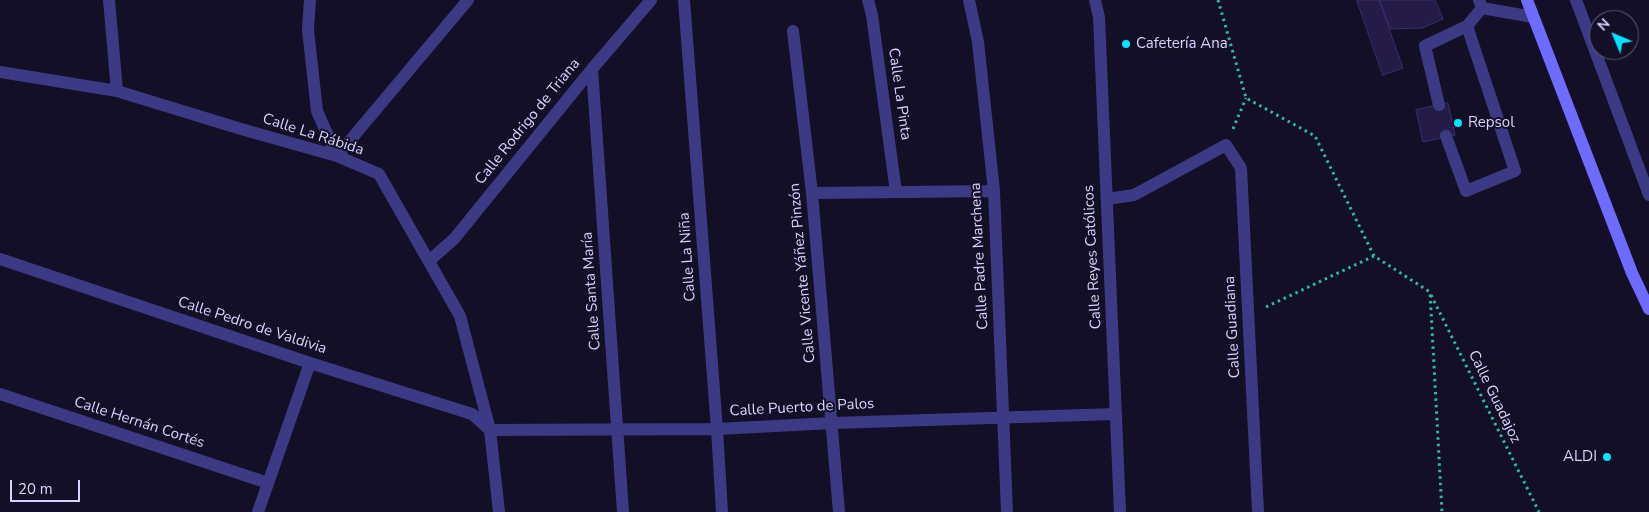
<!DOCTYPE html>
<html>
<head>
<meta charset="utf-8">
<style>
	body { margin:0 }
	#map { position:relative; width:1649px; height:512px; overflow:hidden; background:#130f26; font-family:"Nunito Sans",sans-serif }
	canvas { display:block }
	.north { position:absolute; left:1589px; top:10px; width:50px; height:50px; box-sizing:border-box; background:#130f26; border:1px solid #625e7d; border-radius:50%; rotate:315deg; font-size:14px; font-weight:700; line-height:20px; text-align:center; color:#d9d4ff }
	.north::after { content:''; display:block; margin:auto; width:18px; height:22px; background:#00e5ff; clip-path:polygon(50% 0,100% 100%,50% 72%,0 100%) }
	.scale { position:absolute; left:10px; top:480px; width:70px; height:22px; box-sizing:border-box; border:2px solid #d9d4ff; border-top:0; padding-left:6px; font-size:15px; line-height:18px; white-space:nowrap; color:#d9d4ff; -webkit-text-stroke:4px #130f26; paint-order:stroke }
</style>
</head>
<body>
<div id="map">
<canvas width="1649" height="512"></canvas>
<div class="north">N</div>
<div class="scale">20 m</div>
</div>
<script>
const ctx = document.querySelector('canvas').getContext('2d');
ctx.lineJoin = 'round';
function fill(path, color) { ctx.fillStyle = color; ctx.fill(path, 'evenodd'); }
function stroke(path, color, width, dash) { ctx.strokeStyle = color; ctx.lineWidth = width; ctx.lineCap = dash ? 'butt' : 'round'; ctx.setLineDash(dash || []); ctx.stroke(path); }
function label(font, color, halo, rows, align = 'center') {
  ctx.font = font + ' "Nunito Sans",sans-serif'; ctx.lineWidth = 4; ctx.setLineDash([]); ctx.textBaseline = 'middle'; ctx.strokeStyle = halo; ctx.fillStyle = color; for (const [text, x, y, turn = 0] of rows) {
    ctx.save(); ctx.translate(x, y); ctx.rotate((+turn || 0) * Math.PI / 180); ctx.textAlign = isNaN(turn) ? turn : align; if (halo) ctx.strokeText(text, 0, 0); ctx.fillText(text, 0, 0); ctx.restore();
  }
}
const building = new Path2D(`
	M1357,0H1379L1403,68L1383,75Z
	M1380,0H1435L1443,19L1422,28L1391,29Z
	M1448,103L1455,135L1423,142L1416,110Z`);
fill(building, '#241b47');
stroke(building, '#3b2d73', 1);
stroke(new Path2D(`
	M1218,0L1246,98L1315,136L1374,256
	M1233,129L1246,98
	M1431,295L1539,512
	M1266,307L1374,256L1430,292L1442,512`), '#2fb8b0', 3, [2.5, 4]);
stroke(new Path2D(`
	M1479,0L1482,8L1533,17
	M1439,105L1425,46L1467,26L1482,8
	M1446,136L1466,191L1515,171L1467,26`), '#3d3a85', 12);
stroke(new Path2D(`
	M109,0L117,91
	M310,0L308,30L317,111L337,156L468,0
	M684,0L717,429L722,512
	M868,0L872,15L896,192
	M969,0L978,42L994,191L1007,512
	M1095,0L1099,17L1120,512
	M1576,0L1649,195
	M793,31L812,193L839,512
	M592,69L623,512
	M0,72L117,91L241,129L337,156L379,174L460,316L490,430L499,512
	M812,193L994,191
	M1107,199L1134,195L1226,145L1241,168L1258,512
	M0,259L310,363L472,414L490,430L717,429L833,423L1116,414
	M429,261L454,239L592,69L651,0
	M0,394L268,483
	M258,512L310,363`), '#3d3a85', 12);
stroke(new Path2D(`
	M1527,0L1632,273L1649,309`), '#6f6bff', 12);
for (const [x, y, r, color] of [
	[1126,44,5,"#00e5ff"],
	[1458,123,5,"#00e5ff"],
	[1607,457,5,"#00e5ff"]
]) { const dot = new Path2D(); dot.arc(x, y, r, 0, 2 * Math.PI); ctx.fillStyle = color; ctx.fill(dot); stroke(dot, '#130f26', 2); }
label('15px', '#d9d4ff', '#130f26', [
	["Cafetería Ana",1136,44],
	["Repsol",1468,123],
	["ALDI",1597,457,"right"]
], 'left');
label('15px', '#d9d4ff', '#130f26', [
	["Calle La Pinta",899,94,82],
	["Calle Rodrigo de Triana",528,122,-51],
	["Calle La Rábida",313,135,18],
	["Calle Padre Marchena",980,256,-93],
	["Calle La Niña",688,257,-94],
	["Calle Reyes Católicos",1093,257,-93],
	["Calle Vicente Yáñez Pinzón",803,273,-95],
	["Calle Santa María",592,291,-94],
	["Calle Pedro de Valdivia",252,326,18],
	["Calle Guadiana",1233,327,-93],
	["Calle Guadajoz",1494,397,64],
	["Calle Puerto de Palos",802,408,-3],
	["Calle Hernán Cortés",139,423,18]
]);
</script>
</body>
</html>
